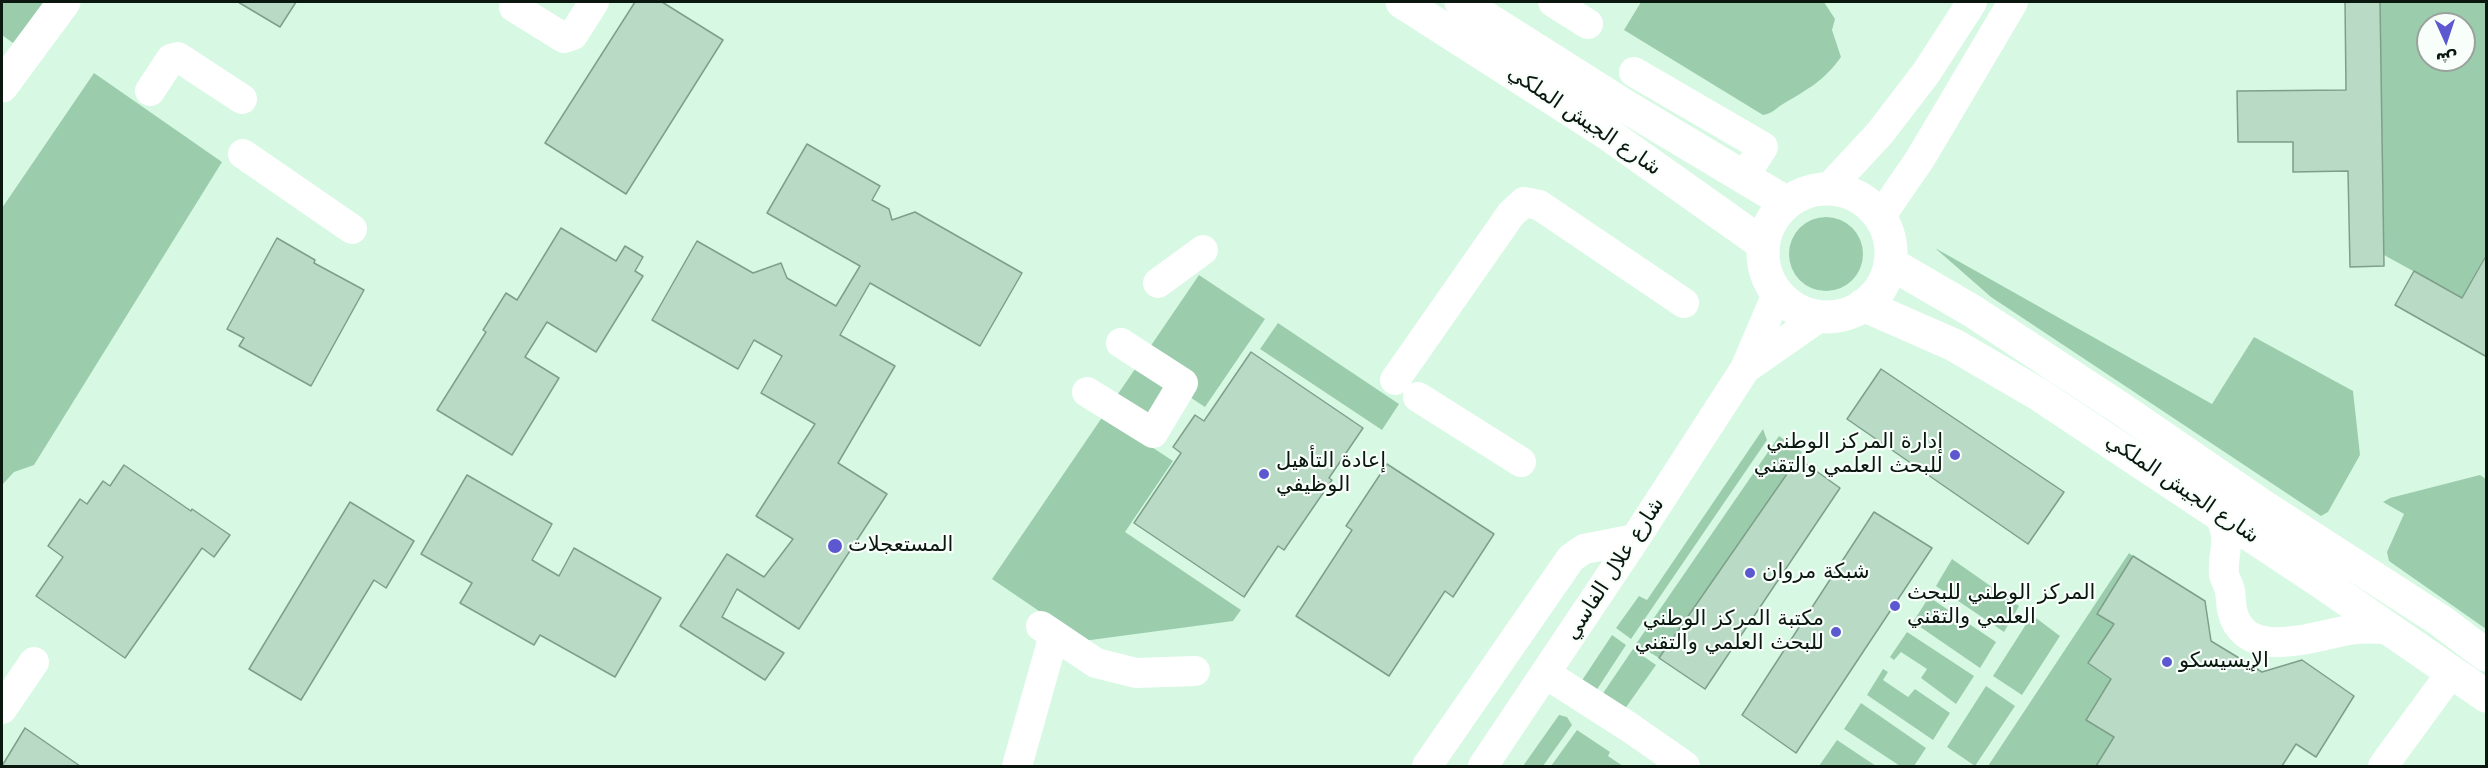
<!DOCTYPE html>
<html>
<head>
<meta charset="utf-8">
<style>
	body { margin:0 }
	#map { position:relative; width:2488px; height:768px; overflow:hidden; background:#d7f9e3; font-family:"DejaVu Sans",Vazirmatn,sans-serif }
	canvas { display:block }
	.frame { position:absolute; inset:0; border:3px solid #0b1810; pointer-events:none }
	.north { position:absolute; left:2416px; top:12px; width:60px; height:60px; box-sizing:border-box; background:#f8fefa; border:2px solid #99a29c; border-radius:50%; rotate:177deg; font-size:16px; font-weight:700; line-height:24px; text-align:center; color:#0b1810 }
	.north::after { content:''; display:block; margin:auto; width:21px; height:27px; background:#5b58d0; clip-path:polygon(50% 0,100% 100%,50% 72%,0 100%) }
</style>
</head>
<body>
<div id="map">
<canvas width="2488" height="768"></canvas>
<div class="frame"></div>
<div class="north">ش</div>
</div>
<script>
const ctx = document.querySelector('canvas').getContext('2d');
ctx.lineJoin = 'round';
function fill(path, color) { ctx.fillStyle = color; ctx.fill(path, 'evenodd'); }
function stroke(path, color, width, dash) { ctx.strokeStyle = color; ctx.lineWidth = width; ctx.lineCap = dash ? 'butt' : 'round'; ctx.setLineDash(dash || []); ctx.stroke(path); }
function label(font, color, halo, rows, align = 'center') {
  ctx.font = font + ' "DejaVu Sans",Vazirmatn,sans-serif'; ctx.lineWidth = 4.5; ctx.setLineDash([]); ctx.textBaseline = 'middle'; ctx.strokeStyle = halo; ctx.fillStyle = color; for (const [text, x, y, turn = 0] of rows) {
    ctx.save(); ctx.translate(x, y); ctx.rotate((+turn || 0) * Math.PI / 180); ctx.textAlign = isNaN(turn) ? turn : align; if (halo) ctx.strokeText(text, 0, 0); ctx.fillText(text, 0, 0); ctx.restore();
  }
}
fill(new Path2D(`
	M2,2H44L13,43L2,35Z
	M1641,2H1824L1835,19L1832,30L1841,57C1824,81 1808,89 1783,104C1775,109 1773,113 1763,115L1624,30Z
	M2380,2H2486V254L2462,298L2384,255ZM2428,24H2464V60H2428Z
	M94,73L222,162L34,465L14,472L2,485V208Z
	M1789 254a37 37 0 1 1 74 0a37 37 0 1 1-74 0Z
	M1935,248L2212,404L2254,337L2353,391L2360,455L2328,512L2321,516L1991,297Z
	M1199,275L1265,319L1205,407L1173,386L1138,438L1173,461L1125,532L1241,610L1233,621L1083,641L992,579Z
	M1278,323L1399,404L1382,430L1260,349Z
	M1763,429L1767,440L1631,639L1616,628L1639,596L1647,600Z
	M1779,436L1802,452L1659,658L1636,644Z
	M2480,475L2486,479V629L2389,561L2387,552L2404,514L2383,502L2390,498Z
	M2129,553L2133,556L2097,614L2114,624L2088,663L2111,679L2086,719L2114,737L2096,766H1988Z
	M1952,559L2019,606L2004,632L1936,586Z
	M1929,597L1996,642L1980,668L1913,622Z
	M2032,615L2060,636L2022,695L1993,676Z
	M1907,632L1974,676L1956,704L1921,678L1927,669L1901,652L1894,660L1890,657Z
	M1612,635L1626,645L1592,697L1577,688Z
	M1633,649L1656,665L1617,720L1595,705Z
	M1883,669L1888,672L1883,680L1908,697L1915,689L1950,713L1933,740L1867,695Z
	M1986,686L2015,706L1975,766L1947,747Z
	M1861,703L1926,748L1914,766H1900L1844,729Z
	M1559,715L1567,717L1572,725L1543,766H1523Z
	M1577,730L1610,752L1608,756L1623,766H1551Z
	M1837,740L1876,766H1819Z`), '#9bcdad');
const building = new Path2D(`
	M238,2H296L280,27Z
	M635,2H662L723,40L626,194L545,143Z
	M2345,2H2380L2384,266L2350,267L2348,171L2293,172V142H2238L2237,91L2346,90Z
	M807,144L880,186L872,200L889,209L892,220L915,212L1022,273L980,346L870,283L840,335L895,366L838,463L887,494L799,629L737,589L722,617L784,653L765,680L680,626L727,554L764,577L793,539L756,516L815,424L761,393L782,356L754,340L738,369L652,320L697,241L753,273L781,263L787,278L836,306L860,266L767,213Z
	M561,228L616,261L625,246L643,257L635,271L643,276L596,352L547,322L525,357L559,378L512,455L437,410L486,332L483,330L506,293L517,300Z
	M277,238L315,260L314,263L364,290L311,386L239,346L244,338L227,329Z
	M2487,254V357L2395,305L2414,271L2462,298Z
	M1251,352L1363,428L1329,478L1332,480L1284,550L1278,546L1244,597L1134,523L1181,453L1173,447L1195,415L1204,421Z
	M1881,369L2064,492L2028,544L1847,419Z
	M1798,458L1840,488L1705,689L1659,658Z
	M1387,464L1494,534L1453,597L1445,591L1389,676L1296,616L1352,530L1346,526Z
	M124,465L191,511L192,509L230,535L214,557L202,548L125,658L36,596L63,557L48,546L80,499L87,504L103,481L110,486Z
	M467,475L552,524L532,560L559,576L574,548L661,598L615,677L540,635L534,645L460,603L472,583L421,554Z
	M350,502L414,541L386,588L374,580L301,700L249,669Z
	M1874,512L1932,548L1796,753L1742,715Z
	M2133,556L2205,601L2211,641L2262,672L2302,660L2354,696L2316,757L2296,744L2282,766H2096L2114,737L2086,720L2111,679L2088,663L2114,624L2097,614Z
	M25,728L54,748L80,766H2Z`);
fill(building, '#b9dbc5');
stroke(building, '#7e9f8a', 1.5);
stroke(new Path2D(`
	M1553,2L1588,24
	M514,7L564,38L573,35L594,2
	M1634,72L1763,147L1744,177
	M150,91L171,59L178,57L242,99
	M243,154L352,229
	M1828,189L1880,133L1926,73L1972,2
	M1880,217L1920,159L2013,2
	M1158,283L1203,250
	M1745,369L1821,316
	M1395,380L1511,214L1524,202L1539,205L1684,303
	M1087,392L1153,433L1183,383L1121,343
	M1418,397L1521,462
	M2220,516C2233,545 2222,549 2224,574C2225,580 2229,585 2230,591C2231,597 2231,604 2232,610C2244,663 2313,636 2349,630C2363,628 2375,628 2390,630
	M1041,626L1096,663L1136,673L1195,671
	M1546,674L1629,727L1685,766
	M2,709L34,662
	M1017,766L1054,635
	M1427,766L1571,558L1584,549L1635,539
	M1483,766L1635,539L1745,369L1777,294
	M2383,766L2451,673`), '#fff', 30);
stroke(new Path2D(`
	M1402,2L1605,132L1763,244
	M1461,2L1625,106L1787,203
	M2,86L64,2
	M1763 253a64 64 0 1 1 128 0a64 64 0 1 1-128 0Z
	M1890,263L1974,312L2123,410L2263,506L2441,621L2486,655
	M1863,305L1954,345L2038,394L2321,582L2486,696`), '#fff', 33);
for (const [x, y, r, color] of [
	[1955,455,6,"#5b58d0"],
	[1264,474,6,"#5b58d0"],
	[835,546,8,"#5b58d0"],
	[1750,573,6,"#5b58d0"],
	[1895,606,6,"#5b58d0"],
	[1836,632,6,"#5b58d0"],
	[2167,662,6,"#5b58d0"]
]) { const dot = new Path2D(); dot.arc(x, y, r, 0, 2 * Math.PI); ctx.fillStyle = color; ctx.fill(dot); stroke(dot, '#f8fefa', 2); }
label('21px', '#0b1810', '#f8fefa', [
	["شارع الجيش الملكي",1584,121,34],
	["شارع الجيش الملكي",2182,489,34],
	["شارع علال الفاسي",1615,569,-57]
]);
label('21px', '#0b1810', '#f8fefa', [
	["إدارة المركز الوطني",1943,443,"right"],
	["للبحث العلمي والتقني",1943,467,"right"],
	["إعادة التأهيل",1276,462],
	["الوظيفي",1276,486],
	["المستعجلات",848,546],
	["شبكة مروان",1762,573],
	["المركز الوطني للبحث",1907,594],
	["العلمي والتقني",1907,618],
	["مكتبة المركز الوطني",1824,620,"right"],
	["للبحث العلمي والتقني",1824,644,"right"],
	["اﻹيسيسكو",2179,662]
], 'left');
</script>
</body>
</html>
